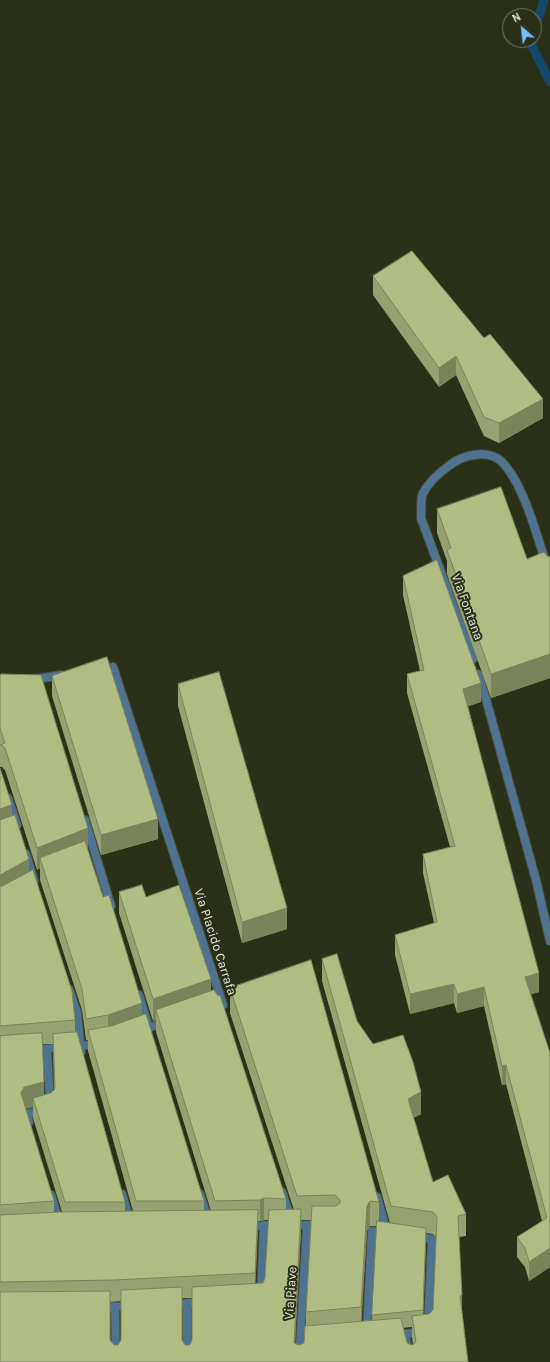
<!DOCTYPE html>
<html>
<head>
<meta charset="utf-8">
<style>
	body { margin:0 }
	#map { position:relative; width:550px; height:1362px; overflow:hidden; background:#2b3019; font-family:Karla,sans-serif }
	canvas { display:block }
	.north { position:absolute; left:502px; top:8px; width:40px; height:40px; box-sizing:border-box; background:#2b3019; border:1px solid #757a67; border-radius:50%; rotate:332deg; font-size:11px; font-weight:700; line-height:16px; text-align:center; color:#e5e9db }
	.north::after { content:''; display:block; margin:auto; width:14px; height:18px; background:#76c0f7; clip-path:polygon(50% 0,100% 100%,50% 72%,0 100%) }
</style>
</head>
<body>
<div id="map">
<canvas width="550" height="1362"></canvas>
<div class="north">N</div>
</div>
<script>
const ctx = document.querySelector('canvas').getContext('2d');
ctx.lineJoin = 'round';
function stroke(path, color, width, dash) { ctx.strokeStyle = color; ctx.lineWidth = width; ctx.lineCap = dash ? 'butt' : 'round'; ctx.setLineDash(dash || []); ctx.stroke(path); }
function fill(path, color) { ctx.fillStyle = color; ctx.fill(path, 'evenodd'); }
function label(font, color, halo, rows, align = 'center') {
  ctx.font = font + ' Karla,sans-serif'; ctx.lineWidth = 4; ctx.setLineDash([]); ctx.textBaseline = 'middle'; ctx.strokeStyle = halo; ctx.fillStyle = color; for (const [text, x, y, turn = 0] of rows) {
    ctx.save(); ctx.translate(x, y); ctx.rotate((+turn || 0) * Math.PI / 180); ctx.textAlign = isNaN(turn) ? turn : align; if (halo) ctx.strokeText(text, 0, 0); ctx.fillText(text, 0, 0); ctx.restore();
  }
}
stroke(new Path2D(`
	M534,30L544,0
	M530,40V42L550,82`), '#13486a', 9);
const minor = new Path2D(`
	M100,669L113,667L223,1005
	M31,680L61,675
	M8,798L17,825
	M85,820L111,906
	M26,854L34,881
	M69,989L77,1012L81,1052
	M139,995L148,1025
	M140,1031L165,1022
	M47,1049L50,1104
	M33,1050L99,1044
	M29,1122L26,1114L43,1110
	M282,1192L291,1219
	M122,1194L130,1221
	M200,1194L208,1219
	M51,1195L59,1222
	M377,1197L387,1232
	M291,1225H321
	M249,1226L279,1225
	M416,1237L432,1239L428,1324
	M261,1293L264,1225
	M171,1304L203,1302
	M99,1307L131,1306
	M115,1307L116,1362
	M367,1330L372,1231L387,1233
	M405,1334L411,1362
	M393,1335L422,1332
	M300,1343L314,1342
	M187,1362V1303
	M299,1362L307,1225`);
const tertiary = new Path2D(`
	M473,659L421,518C422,511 420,499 423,493C429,482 440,472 450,465C463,455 487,449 501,461C525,484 539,544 550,576
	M478,674L486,699L536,880L550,941`);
stroke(minor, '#494e38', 10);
stroke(tertiary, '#494e38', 10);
stroke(minor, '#4d7390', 8);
stroke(tertiary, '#4d7390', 8);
fill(new Path2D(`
	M373,276L543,418L499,443L484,436L456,375L439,387L373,295Z
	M437,509L527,559L547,556L550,557V678L491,698L447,574V561L437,533Z
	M403,576L481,702L468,706L539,992L531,994L550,1053V1267L529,1281L525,1267L517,1257V1237L542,1221L506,1084L502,1085L484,1006L457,1013L454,1003L410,1014L395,955V935L434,923L423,873V854L450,847L407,693V674L420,671L403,595Z
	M0,675L88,850L204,1201V1211H211L156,1032V1020L153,1021L119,913V892L146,897L211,991L286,1199V1210H294L230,1013V988L379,1202V1222L390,1223L322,981V959L357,1021L421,1114L413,1118L433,1182L466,1214V1236L459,1237L462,1310L468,1362H0V768L12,816L75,1020V1032L125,1202V1211H133L88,1051V1040H86L82,1010L40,880V868L37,870L5,770L2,767H0ZM42,1044H53L54,1090L51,1093L44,1095ZM33,1107V1118L62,1212H54V1201L25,1109ZM264,1220H269L265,1278L263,1283H255L258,1221H260ZM301,1220H311L306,1312V1326L304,1343L299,1345L295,1343L301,1231ZM370,1226H377L372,1320L361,1321L367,1231ZM426,1233L433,1234L437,1238L433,1310L429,1314L423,1315ZM182,1298H192V1340L190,1345H185L182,1340ZM121,1301V1341L118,1345H114L110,1340V1302ZM412,1327V1338L413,1345H412L407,1343L403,1328Z
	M52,676L158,839L101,855L52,696Z
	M178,684L287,929L242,943L178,706Z`), '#96a270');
fill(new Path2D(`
	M456,356V375L439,387V368Z
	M543,399V418L499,443V423Z
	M550,654V678L491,698V674Z
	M481,683V702L463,708V689Z
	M12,805V827L0,831V809Z
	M158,819V839L101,855V835Z
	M88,828V850L43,867L40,858V868L37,870V848Z
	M29,859V881L0,897V875Z
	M287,908V929L242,943V922Z
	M539,973V992L525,996V977Z
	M211,979V1001L156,1010V1020L153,1021V999Z
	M454,984V1003L410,1014V994Z
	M484,987V1006L457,1013V994Z
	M142,1003V1025L108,1037V1015Z
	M506,1065V1084L502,1085V1066Z
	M44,1082V1104L33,1098V1107L24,1109L21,1093L24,1087Z
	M421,1092V1114L408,1121V1099Z
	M264,1198V1220L260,1221V1200Z
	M370,1201V1226L367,1231L361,1332V1307L367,1206Z
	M301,1209V1231L294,1362V1343Z
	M258,1210V1232L255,1295V1273Z
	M426,1228V1244L423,1326V1310Z
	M550,1248V1267L529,1281V1262Z
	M462,1295V1317L460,1296Z`), '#7a845b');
const building = new Path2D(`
	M412,251L484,338L490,334L543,399L499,423L484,417L456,356L439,368L373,276Z
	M501,487L527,559L544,552L547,556L550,557V654L491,674L447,550L451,548L437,509Z
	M437,560L481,683L463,689L539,973L525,977L550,1053V1248L529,1262L525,1248L517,1237L547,1218L506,1065L502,1066L484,987L457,994L454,984L410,994L395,935L437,922L423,854L455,846L407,674L424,670L403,576Z
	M107,657L158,819L101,835L52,676Z
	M219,672L287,908L242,922L178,684Z
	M1,674L41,675L88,828L37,848L5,748L2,745H0L5,743L0,728V675Z
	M0,768L12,805L0,809Z
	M15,815L29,859L0,875V820Z
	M85,841L103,897L109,895L142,1003L108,1015L86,1019L82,989L40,858Z
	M33,870L72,991L75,1020L0,1026V886H2Z
	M142,885L146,897L179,885L211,979L153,999L119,892Z
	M337,954L357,1021L373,1044L403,1035L413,1062L421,1092L408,1099L433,1182L448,1175L466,1214L458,1216L462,1295L460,1296L468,1362H0V1292L110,1291V1340L114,1345H118L121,1340V1290L182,1287V1340L185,1345H190L192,1340V1287L263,1283L265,1278L269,1210L301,1209L294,1343L299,1345L304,1343L305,1326L401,1318L407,1343L412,1345L416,1342L412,1316L429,1314L433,1310L437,1217L433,1212L391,1206L322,959Z
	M311,960L379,1202L370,1201L367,1206L361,1307L306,1312L312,1206H336L340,1203V1200L335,1195L297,1196L230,988Z
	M214,990L218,996L220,995L286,1199L264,1198L260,1200L215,1201L156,1010Z
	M146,1014L204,1201H136L88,1030L111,1026Z
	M77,1032L125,1202H65L33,1098L51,1093L55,1089L53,1034Z
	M42,1033L44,1082L24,1087L21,1093L54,1201L0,1205V1036Z
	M258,1210L255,1273L115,1280L0,1282V1215L61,1212Z
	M377,1221L426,1228L423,1310L372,1315Z`);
fill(building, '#afbc82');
stroke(building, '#7a845b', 1);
label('13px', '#e5e9db', '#2b3019', [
	["Via Fontana",467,607,70],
	["Via Placido Carrafa",215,942,72],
	["Via Piave",291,1293,-86]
]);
</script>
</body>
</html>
